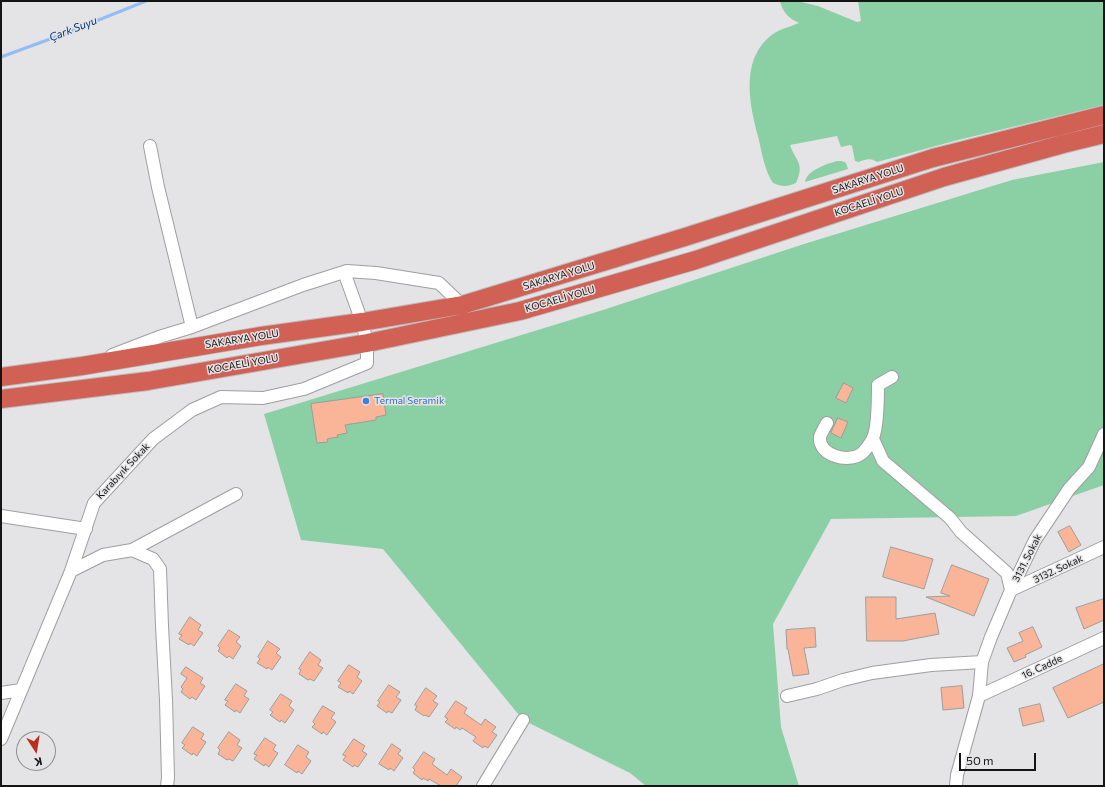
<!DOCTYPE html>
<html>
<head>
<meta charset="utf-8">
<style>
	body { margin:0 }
	#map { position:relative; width:1105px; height:787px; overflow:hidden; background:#e4e3e5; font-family:Commissioner,sans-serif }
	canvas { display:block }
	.frame { position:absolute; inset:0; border:2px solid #141414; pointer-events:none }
	.north { position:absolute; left:16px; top:731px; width:40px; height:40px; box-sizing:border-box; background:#e4e3e5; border:1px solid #919091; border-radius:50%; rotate:168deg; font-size:11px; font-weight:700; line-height:16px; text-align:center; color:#141414 }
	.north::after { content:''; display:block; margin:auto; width:14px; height:18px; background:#ba2e1b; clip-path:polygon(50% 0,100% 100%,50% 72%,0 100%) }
	.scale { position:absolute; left:959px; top:753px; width:77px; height:18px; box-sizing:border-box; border:2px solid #141414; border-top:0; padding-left:5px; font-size:12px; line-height:14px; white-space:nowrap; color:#141414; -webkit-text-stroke:3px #e4e3e5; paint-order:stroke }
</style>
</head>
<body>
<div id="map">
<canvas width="1105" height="787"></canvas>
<div class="frame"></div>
<div class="north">K</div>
<div class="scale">50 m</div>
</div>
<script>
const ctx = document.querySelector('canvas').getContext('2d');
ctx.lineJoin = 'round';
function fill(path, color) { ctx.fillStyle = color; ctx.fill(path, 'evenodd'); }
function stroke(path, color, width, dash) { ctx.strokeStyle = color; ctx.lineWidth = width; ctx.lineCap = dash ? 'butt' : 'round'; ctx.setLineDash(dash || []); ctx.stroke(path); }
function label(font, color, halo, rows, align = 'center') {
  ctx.font = font + ' Commissioner,sans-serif'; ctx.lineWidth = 3; ctx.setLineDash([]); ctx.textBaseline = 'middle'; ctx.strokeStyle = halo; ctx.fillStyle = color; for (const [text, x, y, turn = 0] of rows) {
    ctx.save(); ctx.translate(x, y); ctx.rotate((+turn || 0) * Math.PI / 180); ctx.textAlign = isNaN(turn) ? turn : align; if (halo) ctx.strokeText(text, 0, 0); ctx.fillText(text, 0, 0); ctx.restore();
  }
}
fill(new Path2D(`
	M780,1H797L818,6L857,22L861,21L858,1H1104V105L958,140L877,162C871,158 866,159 859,162L855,161L852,146L850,145L841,147L837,136L790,145C796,162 805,163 796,183C787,187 782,187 773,183C765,171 762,154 759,140C750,107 740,64 768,38C776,30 789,27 799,23C790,19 782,12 780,1Z
	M837,161H842L846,163L848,169L805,182C807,170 827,164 837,161Z
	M1104,162V485L1016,516L831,519L773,624L781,727L799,786H646L630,773L523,720L383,549L301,540L264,414L603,310L804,244L1012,180Z`), '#8bd0a4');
stroke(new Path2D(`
	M1,57L61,35L146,1`), '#92bdf4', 3);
const building = new Path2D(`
	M844,383L853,388L846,403L836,398Z
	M383,394L386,415L376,417V420L345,425L347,433L337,435L338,437L327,439L328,442L317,443L311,404Z
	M838,418L848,422L841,438L831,433Z
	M1070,526L1081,545L1069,552L1058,532Z
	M891,547L933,559L924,589L883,577Z
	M952,565L989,579L974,616L926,597L950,596L941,593Z
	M866,597H896V619L935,613L939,634L903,641H867Z
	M1104,599V620L1084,629L1076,608Z
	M190,617L201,625L198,630L203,633L194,646L190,643L189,645L179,639L182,635L179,634Z
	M1033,627L1042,647L1025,655L1026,657L1014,662L1007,648L1023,641L1019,633Z
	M815,628L816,647L804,648L809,674L793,676L788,649H787L786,630Z
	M229,630L240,637L236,642L241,646L233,659L229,656L227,658L218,651L220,648L218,646Z
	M268,641L280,649L276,653L281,657L272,670L268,667L267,669L257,663L260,659L258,657Z
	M310,652L321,660L318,665L323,668L314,681L310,679L308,680L299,674L301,670L299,669Z
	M1104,664V702L1068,718L1053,688Z
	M349,665L360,672L357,677L362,681L353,694L349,691L348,693L338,687L341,683L338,681Z
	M186,667L203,678L200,683L205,686L196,700L192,697L190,699L181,692L183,689L181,687L187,678L181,674Z
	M236,684L247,691L244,696L249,699L240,713L236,710L235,712L225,705L228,701L225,700Z
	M389,685L400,692L396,697L401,700L392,713L388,711L387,713L377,706L380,702L378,701Z
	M962,686L964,708L943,710L941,688Z
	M426,688L437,696L433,701L438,704L429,717L425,715L424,716L415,710L417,706L415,705Z
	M281,694L292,701L289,706L294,710L285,723L281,720L280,722L270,715L273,712L270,710Z
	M456,701L467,708L464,713L481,725L485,719L496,727L492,732L497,735L488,748L484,746L483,748L473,741L476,737L462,728L460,730L456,727L455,729L445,722L448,719L445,717Z
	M1040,704L1044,721L1023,726L1019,709Z
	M323,706L335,713L331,718L336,722L327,735L323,732L322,734L312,727L315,724L313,722Z
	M193,727L204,734L201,739L206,742L197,756L193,753L192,755L182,748L185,745L182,743Z
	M229,732L240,740L237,745L242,748L233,761L229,759L227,760L218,754L220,750L218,748Z
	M265,738L276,745L273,750L278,753L269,767L265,764L264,766L254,759L257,755L254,754Z
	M354,739L365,746L362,751L367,754L358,767L354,765L353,767L343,760L346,756L343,755Z
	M392,744L401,750L398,754L403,758L394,771L390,768L389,770L379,764Z
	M298,745L309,752L306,757L311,761L302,774L298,771L297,773L285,765Z
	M424,752L435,759L432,764L447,775L451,769L462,777L456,786H441L429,779L428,781L423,778L422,780L413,773L415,770L413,768Z`);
fill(building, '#fab498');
stroke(building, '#9e9c9c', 1);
const minor = new Path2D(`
	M150,146L158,187L192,327
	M112,355L159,337L192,327L303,285L347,271L376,273L439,283L462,305
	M827,423C825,427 821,433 820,437C818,456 849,463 861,454C864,452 870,444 872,440C878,430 878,397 878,385L892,377
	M873,439L883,461L950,518L961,532L1007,573L1011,590L1104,547
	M1,516L86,529
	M132,550L236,494
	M71,571L103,555L132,550L153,559L160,569L162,626L166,700L168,778L167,786
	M1,693L21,690
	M787,696L817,689L843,680L872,673L931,665L982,662
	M979,696L1104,638
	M1,739L71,571L94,503L153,439L192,410L221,397L263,398L304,389L367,363V343L362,322L344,272
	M483,786L523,720
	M956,786L957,775L979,696L982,662L991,637L1011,590L1035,540L1069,489L1089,467L1104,434`);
const highway = new Path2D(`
	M1,377L82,366L261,336L362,322L462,305L685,237L933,158L1104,115
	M1,399L148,381L367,343L520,311L696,260L944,177L1063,144L1104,134`);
stroke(minor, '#9f9ea0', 14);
stroke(highway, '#bdbdbd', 20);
stroke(minor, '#fff', 12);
stroke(highway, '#d16055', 18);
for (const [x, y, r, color] of [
	[366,401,4,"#3f7fe0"]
]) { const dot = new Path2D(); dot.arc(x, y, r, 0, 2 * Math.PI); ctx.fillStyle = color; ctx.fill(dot); stroke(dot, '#e4e3e5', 1.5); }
label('10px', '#141414', '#e4e3e5', [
	["SAKARYA YOLU",868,179,-18],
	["KOCAELİ YOLU",869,202,-18],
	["SAKARYA YOLU",559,276,-17],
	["KOCAELİ YOLU",560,299,-16],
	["SAKARYA YOLU",242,339,-9],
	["KOCAELİ YOLU",243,364,-10],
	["Karabıyık Sokak",123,471,-47],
	["3131. Sokak",1027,558,-63],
	["3132. Sokak",1058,569,-25],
	["16. Cadde",1042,667,-25]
]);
label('10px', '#366cbe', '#e4e3e5', [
	["Termal Seramik",374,401]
], 'left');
label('italic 11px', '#003772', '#e4e3e5', [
	["Çark Suyu",73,29,-21]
]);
</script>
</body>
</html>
